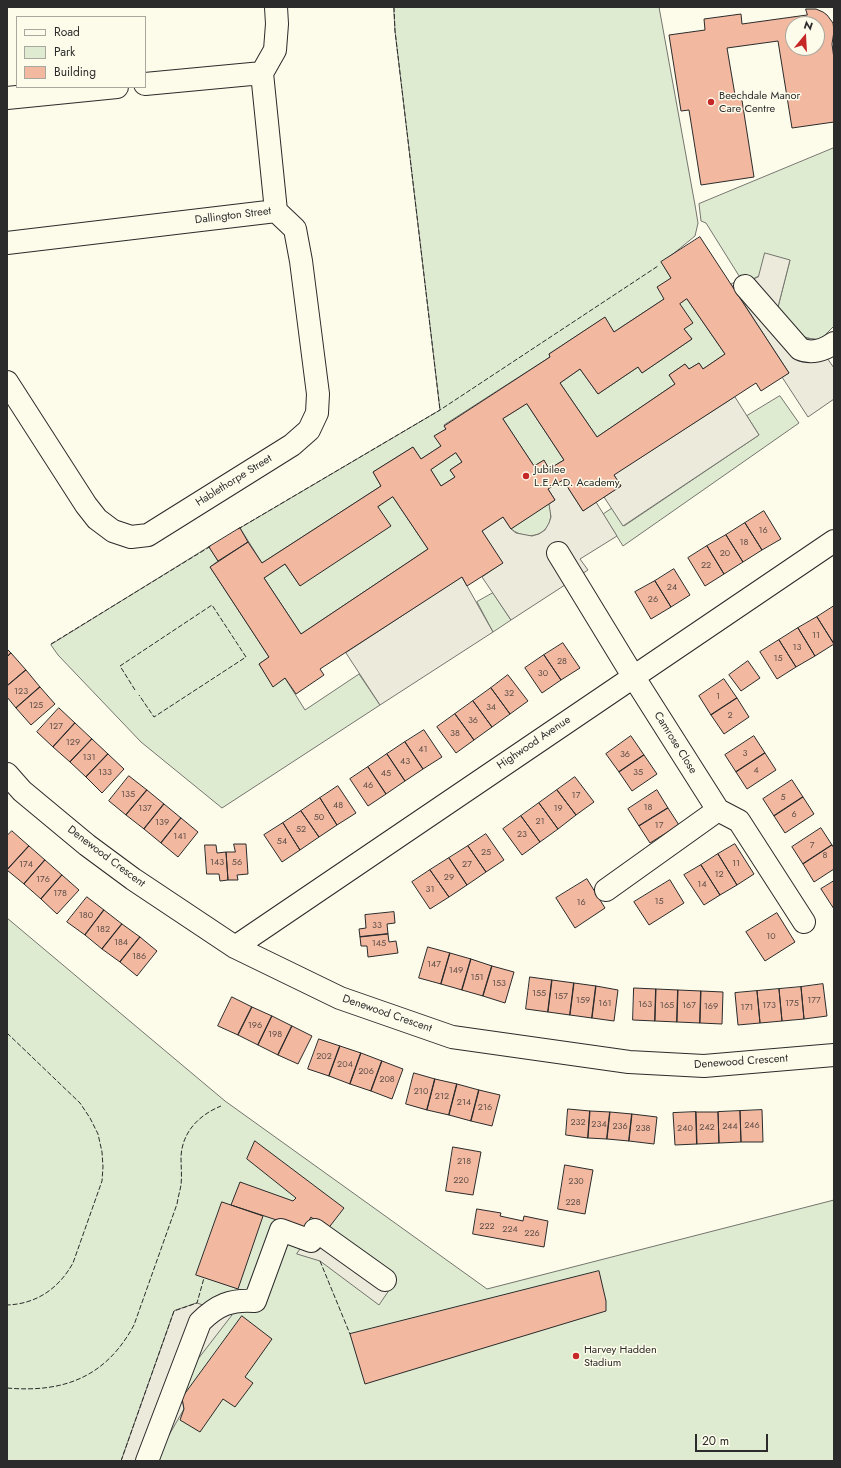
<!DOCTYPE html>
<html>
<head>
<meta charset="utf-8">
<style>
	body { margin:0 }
	#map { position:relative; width:841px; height:1468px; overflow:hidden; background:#fdfbea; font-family:Jost,sans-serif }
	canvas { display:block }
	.frame { position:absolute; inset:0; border:8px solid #2b2b2b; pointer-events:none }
	.legend { position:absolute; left:16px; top:16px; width:130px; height:72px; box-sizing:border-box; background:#fdfbea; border:1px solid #a9a89e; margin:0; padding:5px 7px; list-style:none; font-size:12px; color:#2b2b2b }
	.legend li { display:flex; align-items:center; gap:8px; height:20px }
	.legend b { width:20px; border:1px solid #a9a89e }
	.north { position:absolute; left:785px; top:16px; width:40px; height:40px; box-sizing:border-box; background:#fdfbea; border:1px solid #a9a89e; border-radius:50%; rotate:18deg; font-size:11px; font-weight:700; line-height:16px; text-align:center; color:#2b2b2b }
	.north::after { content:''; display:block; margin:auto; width:14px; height:18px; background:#c62828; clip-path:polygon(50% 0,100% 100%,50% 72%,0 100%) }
	.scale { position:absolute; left:695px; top:1434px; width:73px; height:18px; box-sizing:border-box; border:2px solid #2b2b2b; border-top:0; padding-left:5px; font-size:12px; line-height:14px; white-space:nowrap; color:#2b2b2b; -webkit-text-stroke:3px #fdfbea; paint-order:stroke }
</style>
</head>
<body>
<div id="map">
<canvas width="841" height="1468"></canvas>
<div class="frame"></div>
<ul class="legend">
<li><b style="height:5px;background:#fdfbea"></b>Road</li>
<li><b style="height:11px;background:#deebd1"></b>Park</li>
<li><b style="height:11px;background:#f2b8a0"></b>Building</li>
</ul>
<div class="north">N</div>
<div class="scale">20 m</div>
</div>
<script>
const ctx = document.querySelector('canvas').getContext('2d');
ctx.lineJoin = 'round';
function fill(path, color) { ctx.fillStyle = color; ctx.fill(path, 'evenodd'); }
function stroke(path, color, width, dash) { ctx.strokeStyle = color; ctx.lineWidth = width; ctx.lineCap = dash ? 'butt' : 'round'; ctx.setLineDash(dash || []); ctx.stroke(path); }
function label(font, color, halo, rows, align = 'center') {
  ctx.font = font + ' Jost,sans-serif'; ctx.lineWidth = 3; ctx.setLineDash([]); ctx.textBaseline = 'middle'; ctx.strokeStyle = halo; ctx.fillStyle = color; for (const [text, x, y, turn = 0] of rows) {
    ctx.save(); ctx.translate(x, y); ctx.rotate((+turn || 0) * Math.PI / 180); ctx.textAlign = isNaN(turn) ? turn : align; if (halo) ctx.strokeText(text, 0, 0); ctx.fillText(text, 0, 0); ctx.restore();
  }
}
const green = new Path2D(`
	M394,7H659L695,205L698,223L695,236L662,263L671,278L664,299L614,332L604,318L549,354L550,357L444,425L446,429L435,436L441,446L421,459L413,447L373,472L381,486L262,563L240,528L440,410L395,31Z
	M834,148V326L820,340C793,337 791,329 778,307L790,260L751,280L741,279L706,223L701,221L699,204Z
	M687,299L725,354L703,369L699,363L689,369L685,364L669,375L675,384L597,437L560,383L580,369L598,394L638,367L642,373L692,339L684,329L680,304Z
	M780,396L799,423L623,546L603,514L612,508L624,526L759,435L747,416Z
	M527,404L564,460L549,469L544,461L534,466L503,419Z
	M456,453L462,462L450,470L455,477L441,486L431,470Z
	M393,497L428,549L301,634L264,578L285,564L300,586L378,507Z
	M549,504C558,531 532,545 511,529Z
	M209,547L218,561L210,567L269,657L259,664L273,686L285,678L305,710L359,674L380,705L222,808L141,742L58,655L51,645Z
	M493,593L511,620L493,632L477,602Z
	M7,918L225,1101L487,1289L834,1200V1461H7Z`);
fill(green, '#deebd1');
stroke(green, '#74746e', 1);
const parking = new Path2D(`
	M765,253L790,260L778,307L788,324L799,335L806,338L820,340L825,355L834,368V399L808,417L782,377L789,373L731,284L741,279L751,280L758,277Z
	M735,397L759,435L623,526L604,497L621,486L614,475Z
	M563,480L583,511L596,502L617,536L580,559L588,570L511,620L482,577L502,563L482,531L503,517L511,529L516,533L532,536L539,534L545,530L549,523L551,517L549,504L555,500L548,489Z
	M462,577L493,632L380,705L346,653Z
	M318,1223L396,1280L379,1305L320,1261L297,1254Z
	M197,1303L232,1315L198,1359L182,1398L184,1409L165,1442L157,1461H121L174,1311Z`);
fill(parking, '#eceadb');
stroke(parking, '#74746e', 1);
const building = new Path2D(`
	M806,9H816L823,12L827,15L833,23L834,31L832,44L834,59V122L792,128L778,41L727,48L735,95L741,94L754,177L701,185L689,110L681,111L669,35L705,30L704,19L741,14L742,24L807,15ZM793,24H817V48H793Z
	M700,237L789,373L761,391L756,383L614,475L621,486L583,511L563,480L548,489L555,500L511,529L503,517L482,531L503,563L467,586L462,577L320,669L324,675L296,694L285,678L273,687L259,664L269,657L210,567L248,542L262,563L381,486L373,472L413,447L421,459L441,446L434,436L446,429L444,426L550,357L549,354L605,317L614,332L664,299L657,287L671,278L661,262ZM687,299L725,354L703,369L699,363L689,369L685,364L669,375L675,384L597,437L560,383L580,369L598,394L638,367L642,373L692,339L684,329L693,323L680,304ZM527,404L564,460L549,469L544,460L534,466L503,419ZM456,453L462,462L450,470L455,477L441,486L431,470ZM393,497L428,549L301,634L264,578L285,564L300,586L391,526L378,507Z
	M764,511L781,539L762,550L745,523Z
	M745,523L762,550L743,562L726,535Z
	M240,528L248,542L218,561L209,547Z
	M726,535L743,562L724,574L707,546Z
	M707,546L724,574L705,586L688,558Z
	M674,569L690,595L671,607L655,581Z
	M655,581L671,607L651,619L635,592Z
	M834,606V644L817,617Z
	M817,617L834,644L815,656L798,628Z
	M798,628L815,656L796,667L779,640Z
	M779,640L796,667L777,679L760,652Z
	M563,643L580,668L561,680L544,655Z
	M7,649L11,653L7,657Z
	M11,653L26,670L7,686V657Z
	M544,655L561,680L542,693L525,668Z
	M748,661L760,678L741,691L729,675Z
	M26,670L40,687L16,708L7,697V686Z
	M508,675L528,701L510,714L491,688Z
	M724,679L737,698L711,715L699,696Z
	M40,687L55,704L31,725L16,708Z
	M491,688L510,714L492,727L473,701Z
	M737,698L749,717L724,734L711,715Z
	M473,701L492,727L474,740L455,714Z
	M59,708L75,723L53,747L37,732Z
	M455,714L474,740L456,753L437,727Z
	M75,723L92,739L70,762L53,747Z
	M424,730L442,757L423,769L405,742Z
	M631,736L644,755L619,772L606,754Z
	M754,736L765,753L736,772L725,755Z
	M92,739L108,754L86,777L70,762Z
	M405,742L423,769L405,781L387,754Z
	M765,753L776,770L747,789L736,772Z
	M108,754L124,769L102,793L86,777Z
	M387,754L405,781L386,794L368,767Z
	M644,755L657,774L632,791L619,772Z
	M368,767L386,794L368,806L350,779Z
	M129,776L147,790L126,815L109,801Z
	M575,777L594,802L576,815L557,790Z
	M792,780L803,797L774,816L763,799Z
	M338,786L356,813L337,825L320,798Z
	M147,790L164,804L144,829L126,815Z
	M557,790L576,815L558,829L539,803Z
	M657,790L668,808L639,826L628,809Z
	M803,797L814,814L785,833L774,816Z
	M320,798L337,825L319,837L301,811Z
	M539,803L558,829L540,842L521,816Z
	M164,804L181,818L161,843L144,829Z
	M668,808L679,825L650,843L639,826Z
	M301,811L319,837L300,850L283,823Z
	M521,816L540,842L522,855L503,829Z
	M181,818L198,832L178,857L161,843Z
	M283,823L300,850L282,862L264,835Z
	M821,828L832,845L803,864L792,847Z
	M12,831L29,846L7,870V836Z
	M486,834L504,860L486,872L468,846Z
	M234,844H246L248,874L237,875L238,880H228L226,852H235Z
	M735,844L754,874L737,885L718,854Z
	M205,845H216L217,853L226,852L228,880L220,881L219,874H207Z
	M832,845L834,848V869L814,882L803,864Z
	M29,846L45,860L24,884L7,870Z
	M468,846L486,872L467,885L449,858Z
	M718,854L737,885L720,895L701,865Z
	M449,858L467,885L449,897L430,870Z
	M45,860L62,875L41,899L24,884Z
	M701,865L720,895L704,905L684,875Z
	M430,870L449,897L430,909L412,882Z
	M62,875L79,890L57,914L41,899Z
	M587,879L605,908L575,928L556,898Z
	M670,880L684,903L649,925L634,902Z
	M834,881V909L821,889Z
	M87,897L104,910L85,935L67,922Z
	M104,910L122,924L102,949L85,935Z
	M394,912L395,923L387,924L388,934L360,937L359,929L366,928L365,915Z
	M777,913L795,942L765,961L746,932Z
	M122,924L140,937L120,962L102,949Z
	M388,934L389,942L396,941L398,953L368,957L367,946H361L360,937Z
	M140,937L157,951L137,976L120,962Z
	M428,947L450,953L441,984L419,978Z
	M450,953L471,959L462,990L441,984Z
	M471,959L492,966L483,996L462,990Z
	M492,966L514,972L505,1003L483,996Z
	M530,977L552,980L548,1012L526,1009Z
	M552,980L574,983L570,1015L548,1012Z
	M574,983L596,986L592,1018L570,1015Z
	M823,984L827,1016L804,1019L801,987Z
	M596,986L618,990L614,1021L592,1018Z
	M801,987L804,1019L782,1021L779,989Z
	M634,988L656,989L655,1021L633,1020Z
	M656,989L678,990L677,1022L655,1021Z
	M779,989L782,1021L760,1023L757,991Z
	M678,990L701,991L700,1023L677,1022Z
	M701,991L723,992L722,1024L700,1023Z
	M757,991L760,1023L738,1025L735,993Z
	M232,997L252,1007L238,1035L218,1026Z
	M252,1007L272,1016L258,1045L238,1035Z
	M272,1016L292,1026L278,1055L258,1045Z
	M292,1026L312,1036L298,1064L278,1055Z
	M319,1039L340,1046L329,1076L308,1069Z
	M340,1046L361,1053L350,1084L329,1076Z
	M361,1053L382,1061L371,1091L350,1084Z
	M382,1061L403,1069L392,1099L371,1091Z
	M414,1073L435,1079L427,1110L406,1104Z
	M435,1079L457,1084L449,1115L427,1110Z
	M457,1084L479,1090L471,1121L449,1115Z
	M479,1090L500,1095L492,1126L471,1121Z
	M568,1109L590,1111L588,1138L566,1135Z
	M762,1110L763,1142H741L740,1111Z
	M590,1111L610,1112L607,1139L588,1138Z
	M740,1111L741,1142L719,1143L718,1112Z
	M610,1112L632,1114L629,1141L607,1139Z
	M696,1112H718L719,1143L697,1144Z
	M696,1112L697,1144L675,1145L673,1113Z
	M632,1114L657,1117L654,1144L629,1141Z
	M255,1141L344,1208L327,1230L311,1217L304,1229L231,1205L240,1182L293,1201L296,1198L247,1159Z
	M453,1147L481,1152L473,1195L446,1191Z
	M565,1165L593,1170L585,1214L558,1209Z
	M222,1202L263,1216L238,1289L196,1275Z
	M477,1209L501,1213L500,1216L523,1221L524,1216L548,1221L544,1247L473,1234Z
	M599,1271L606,1301V1311L365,1384L350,1334Z
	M242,1316L272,1339L245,1377L253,1383L235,1407L223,1399L200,1432L180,1420L184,1409L182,1398Z`);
fill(building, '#f2b8a0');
stroke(building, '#2b2b2b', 1);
const minor = new Path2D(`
	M262,73L275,50L277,24L276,7
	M7,98L117,87
	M7,243L276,211L262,73L145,84
	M745,286L800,349C811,354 824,350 834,343
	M7,382L86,505L97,519L113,531L131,537L148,535L292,445L309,430L317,413L318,394L301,261L295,229L276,211
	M558,553L633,676L718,810L739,821L804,922
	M7,774L22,791L87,845L133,879L235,947L340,998L452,1037L629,1062L704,1066L834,1055
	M606,890L718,810
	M235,947L834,541
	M147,1461L200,1322C217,1305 231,1299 255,1301L281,1230L311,1241L315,1230L385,1280`);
stroke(minor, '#2b2b2b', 24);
stroke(minor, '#fdfbea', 22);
stroke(new Path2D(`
	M394,7L395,31L440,410
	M238,529L440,410L658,266
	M51,644L211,546
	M135,690L120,666L212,605L246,657L154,717L139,695
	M7,1033L80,1103L90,1118L98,1134L102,1152L103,1167L102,1181L73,1263C59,1288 37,1304 7,1305
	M320,1261L350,1334
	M7,1388C64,1393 106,1377 134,1325L177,1204C178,1197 180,1191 181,1185C182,1176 181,1166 181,1157C182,1132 199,1115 221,1106
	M121,1461L174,1311L197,1303L204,1278`), '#2b2b2b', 1, [5, 2]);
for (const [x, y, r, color] of [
	[711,102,4,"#c62828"],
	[526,476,4,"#c62828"],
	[576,1356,4,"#c62828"]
]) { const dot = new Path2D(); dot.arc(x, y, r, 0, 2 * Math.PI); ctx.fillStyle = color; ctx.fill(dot); stroke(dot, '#fdfbea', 1.5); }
label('9px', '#5d4e48', null, [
	["16",763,531],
	["18",744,543],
	["20",725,554],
	["22",706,566],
	["24",672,588],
	["26",653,600],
	["11",816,636],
	["13",797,648],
	["15",778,659],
	["28",562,662],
	["30",543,674],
	["123",21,692],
	["32",509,694],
	["1",718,697],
	["125",36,706],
	["34",491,708],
	["2",730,716],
	["36",473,721],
	["127",56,727],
	["38",455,734],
	["129",73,743],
	["41",423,750],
	["3",745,754],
	["36",625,755],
	["131",89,758],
	["43",405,762],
	["4",756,771],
	["133",105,773],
	["35",638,773],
	["45",386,774],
	["46",368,786],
	["135",128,795],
	["17",576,796],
	["5",783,798],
	["48",338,806],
	["18",648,808],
	["137",145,809],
	["19",558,809],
	["6",794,815],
	["50",319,818],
	["21",540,822],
	["139",162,823],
	["17",659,826],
	["52",301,830],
	["23",522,835],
	["141",180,837],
	["54",282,842],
	["7",812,846],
	["25",486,853],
	["8",825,856],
	["143",217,863],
	["56",237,863],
	["11",736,864],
	["174",26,865],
	["27",467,865],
	["12",719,875],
	["29",449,878],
	["176",43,880],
	["14",702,885],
	["31",430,890],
	["178",60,894],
	["15",659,902],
	["16",581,903],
	["180",86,916],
	["33",377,926],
	["182",103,930],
	["10",771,937],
	["184",121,943],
	["145",379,944],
	["186",139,957],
	["147",434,965],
	["149",456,971],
	["151",477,978],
	["153",499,984],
	["155",539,994],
	["157",561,997],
	["159",583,1001],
	["177",814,1001],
	["161",605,1004],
	["175",792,1004],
	["163",645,1005],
	["165",667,1006],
	["167",689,1006],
	["173",769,1006],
	["169",711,1007],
	["171",747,1008],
	["196",255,1026],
	["198",275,1035],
	["202",324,1057],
	["204",345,1065],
	["206",366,1072],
	["208",387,1080],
	["210",421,1092],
	["212",442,1097],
	["214",464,1103],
	["216",485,1108],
	["232",578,1123],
	["234",599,1125],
	["246",752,1126],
	["236",620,1127],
	["244",730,1127],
	["242",707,1128],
	["238",643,1129],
	["240",685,1129],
	["218",464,1162],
	["220",461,1181],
	["230",576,1182],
	["228",573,1203],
	["222",487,1227],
	["224",510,1230],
	["226",532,1234]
]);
label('11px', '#2b2b2b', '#fdfbea', [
	["Beechdale Manor",719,96],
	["Care Centre",719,109],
	["Jubilee",534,470],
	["L.E.A.D. Academy",534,483],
	["Harvey Hadden",584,1350],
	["Stadium",584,1363]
], 'left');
label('11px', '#2b2b2b', '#fdfbea', [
	["Dallington Street",233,216,-7],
	["Hablethorpe Street",234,481,-32],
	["Highwood Avenue",534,743,-34],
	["Camrose Close",675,743,58],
	["Denewood Crescent",106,857,37],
	["Denewood Crescent",387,1014,19],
	["Denewood Crescent",741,1062,-4]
]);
</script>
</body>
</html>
